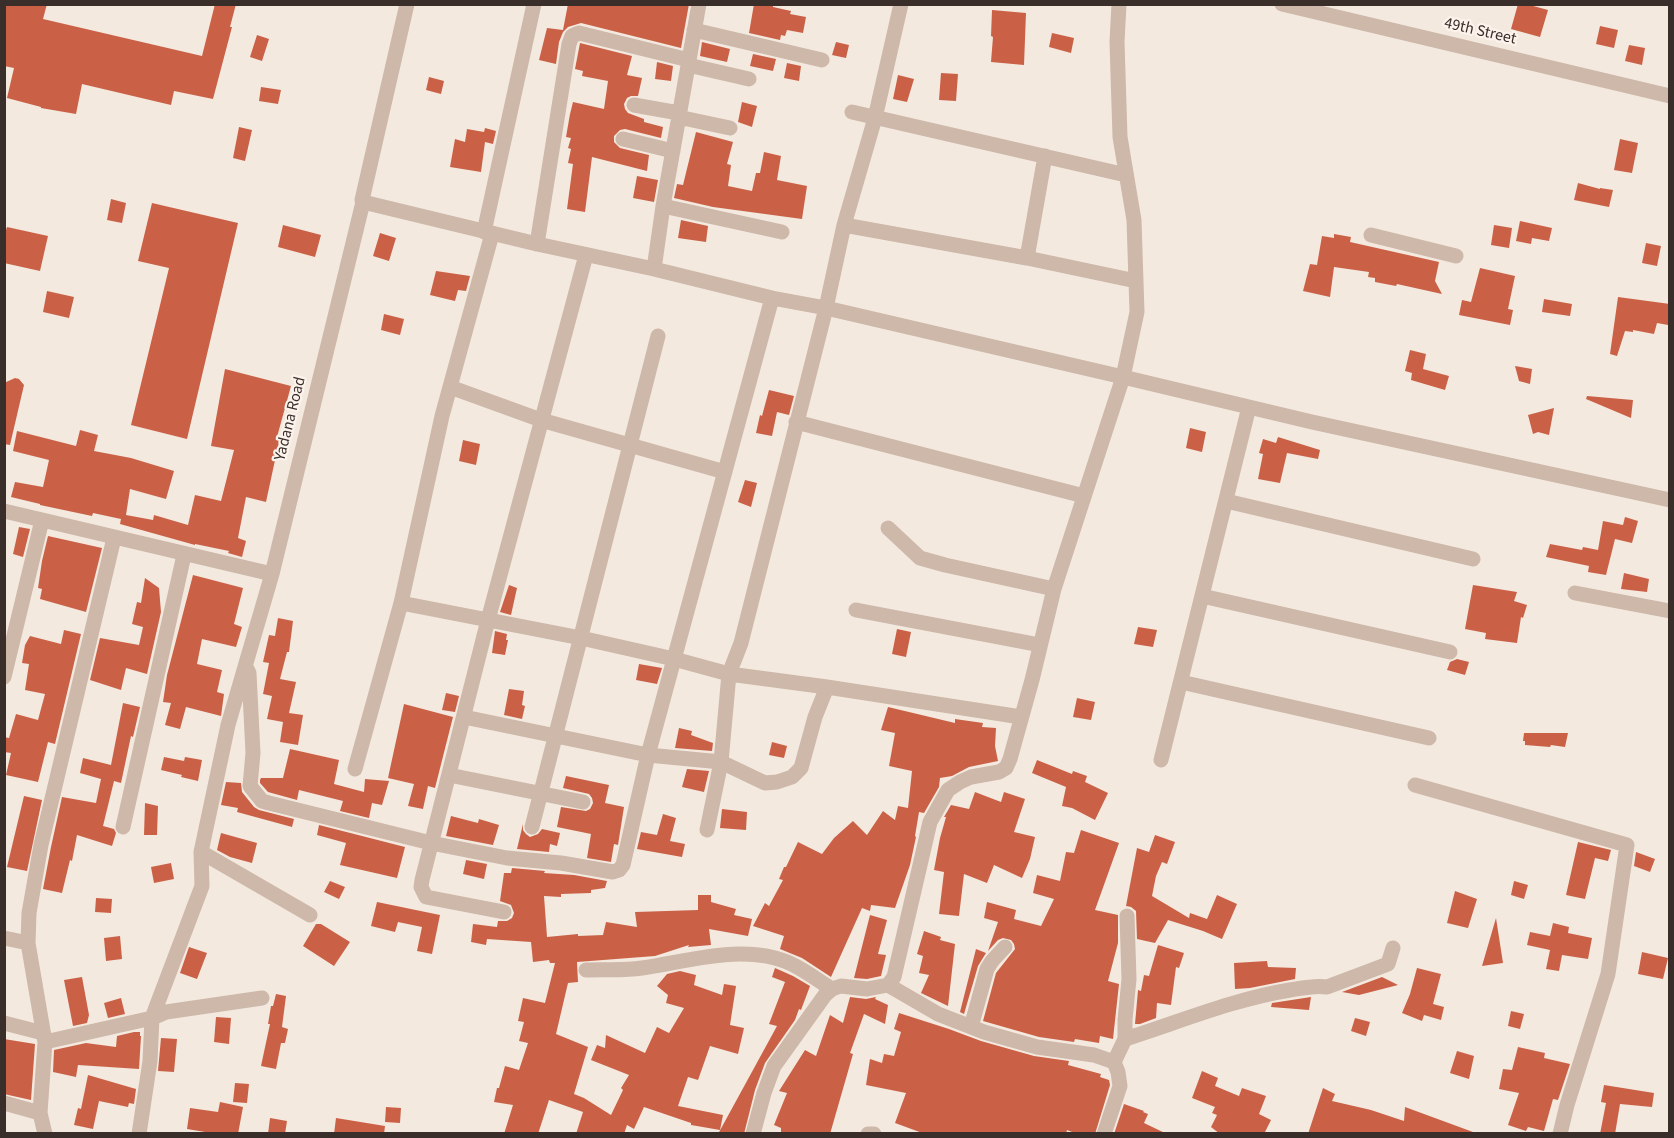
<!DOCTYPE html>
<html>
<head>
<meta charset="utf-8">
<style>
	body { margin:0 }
	#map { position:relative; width:1674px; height:1138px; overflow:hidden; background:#f4e9df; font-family:"Source Sans 3",sans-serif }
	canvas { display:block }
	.frame { position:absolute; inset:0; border:6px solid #3a2e2a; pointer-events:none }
</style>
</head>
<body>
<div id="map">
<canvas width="1674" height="1138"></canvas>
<div class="frame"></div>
</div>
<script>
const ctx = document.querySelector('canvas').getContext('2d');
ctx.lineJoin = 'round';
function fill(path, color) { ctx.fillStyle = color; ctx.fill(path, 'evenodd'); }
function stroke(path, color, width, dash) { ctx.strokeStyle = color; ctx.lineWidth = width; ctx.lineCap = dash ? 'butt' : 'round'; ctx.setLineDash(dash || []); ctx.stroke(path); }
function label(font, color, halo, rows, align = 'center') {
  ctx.font = font + ' "Source Sans 3",sans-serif'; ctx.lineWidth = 4.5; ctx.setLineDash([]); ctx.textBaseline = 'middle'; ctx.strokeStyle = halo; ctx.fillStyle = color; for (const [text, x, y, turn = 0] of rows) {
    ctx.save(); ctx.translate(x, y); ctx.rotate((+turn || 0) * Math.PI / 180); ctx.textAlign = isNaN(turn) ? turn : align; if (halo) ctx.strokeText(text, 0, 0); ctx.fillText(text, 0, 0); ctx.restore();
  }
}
fill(new Path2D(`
	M4,4H47L43,19L202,56L215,4H236L230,27H232L213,99L174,91L171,105L82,84L76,114L41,108V107L7,98L14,68L4,66Z
	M568,4H689L681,48L581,23L568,27L563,32L559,42L556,64L539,60L547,28L563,30Z
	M754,4H773V7L791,11L790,14L806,17L803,33L787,30L785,36L781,35L780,40L749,33Z
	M1518,4H1526L1548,10L1540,37L1511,29Z
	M992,10L1026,13L1024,65L991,62L993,37L991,36Z
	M1600,26L1618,30L1614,48L1596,44Z
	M1052,33L1074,38L1071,53L1049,47Z
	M257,35L269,39L262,61L250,57Z
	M702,42L730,49L727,62L700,56Z
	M836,42L849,45L846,58L832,55Z
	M580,43L632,56L627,75L642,78L638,96H631L627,98L624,104L625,109L628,113L644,119V122L663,127L661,138L625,129L620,130L614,136V142L620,148L649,155L647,171L592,157L585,212L567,209L573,164L568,163L571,149L568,148L571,138L566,137L570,114L573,102L604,109L608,81L582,76L583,71L575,69Z
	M1629,45L1645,48L1642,65L1625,61Z
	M753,54L776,59L773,71L750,66Z
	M657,62L673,66L671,81L655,79Z
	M787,63L801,66L799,81L784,78Z
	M941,73L958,74L956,101L939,100Z
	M898,75L914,79L907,102L893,99Z
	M429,77L444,81L441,94L426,90Z
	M261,87L281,90L278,104L259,101Z
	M742,102L757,106L752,127L738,122Z
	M239,127L252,130L245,161L233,158Z
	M485,128L496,131L493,144L485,142L481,172L450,167L455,139L465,142L467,129L484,132Z
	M696,132L733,142L727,164L731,165L728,186L752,191L756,173H760L764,152L781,156L777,180L807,186L802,219L713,207L674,198L677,184L683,185Z
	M1620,139L1638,143L1632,173L1614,170Z
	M637,176L658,180L654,202L633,198Z
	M1578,183L1600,189V188L1613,190L1609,207L1574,200Z
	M111,199L126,203L122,223L107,220Z
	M152,203L238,223L187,439L131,425L169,268L138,261Z
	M681,220L708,226L706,242L678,238Z
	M1520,221L1552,228L1549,241L1532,238L1531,244L1516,241Z
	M283,225L321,235L315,257L278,247Z
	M1494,225L1512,228L1509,248L1491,245Z
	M7,227L48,236L40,271L4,263V236Z
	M380,233L396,238L389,261L373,256Z
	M1334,234L1351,237L1350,242L1439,262L1435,281L1442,294L1397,284L1396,286L1375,282V278L1368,277L1369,272L1334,267L1330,297L1303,291L1310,264L1317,265L1322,236L1334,238Z
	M1646,243L1661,246L1657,266L1642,263Z
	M1480,268L1515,276L1508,309L1513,310L1510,325L1459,315L1462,300L1471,302Z
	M436,271L470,276L466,291L458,290L455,301L430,295Z
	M47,291L74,297L69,318L43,312Z
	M1618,297L1670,304V315L1668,325L1657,323L1654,334L1633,330V332L1625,331L1617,356L1610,354Z
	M1544,299L1572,304L1570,316L1542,312Z
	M384,314L404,319L400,335L381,330Z
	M1410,350L1426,354L1423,369L1449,376L1445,390L1411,380L1412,373L1405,371Z
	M1515,366L1532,369L1530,384L1519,381Z
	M225,369L291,386L277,437H280L266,502L246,497L238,538L246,541L242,557L228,553L229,551L195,544V545L120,524L121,519L93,513L92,516L40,505V504L11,497L15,482L43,487L49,460L13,451L17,431L76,446L80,430L98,435L94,451L131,458L174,471L166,499L130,489L126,515L153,520L154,515L188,525L195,495L221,501L234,450L211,446Z
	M15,378L19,379L24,385L10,445L4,444V383Z
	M769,390L794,396L789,415L777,412L772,436L756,433L760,415L762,416Z
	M1587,396L1633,400L1631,418L1586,399Z
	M1554,408L1549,435L1538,432L1533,434L1528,415Z
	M1190,428L1206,432L1202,452L1186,448Z
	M1278,437L1320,450L1318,459L1287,453L1280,483L1258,479L1263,454L1259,453L1263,439L1276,443Z
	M463,440L480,444L476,465L459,461Z
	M745,480L757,483L751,507L738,502Z
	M1625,517L1638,521L1632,543L1615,539L1606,575L1588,572L1589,566L1546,557L1550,544L1582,550L1583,547L1598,550L1603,521L1623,525Z
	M19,527L30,529L23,557L13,554Z
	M48,536L102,548L86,612L40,599L42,589L38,588L42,561Z
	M1624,573L1649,579L1647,592L1621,589Z
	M193,575L243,588L234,624L242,627L236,647L202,639L197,664L222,670L217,692L224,694L221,716L186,707L180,729L165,725L171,703L163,702L167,675Z
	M145,578L159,588L161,612L147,674L126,668L121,690L90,680L100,638L139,645L143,627L132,624L137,602L141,603Z
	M509,585L517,588L511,615L500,612Z
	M1473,585L1517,592L1514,601L1527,605L1523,618L1521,617L1517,643L1485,639L1486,633L1465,629Z
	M278,618L293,621L289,652H287L280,679L296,682L289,713L303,715L298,745L280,742L283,722L267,719L272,696L263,694L269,663L263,662L269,635L275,636Z
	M1138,627L1157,630L1153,647L1134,644Z
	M897,629L911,632L906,657L892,654Z
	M64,630L81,634L55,744L48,742L38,782L6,775L11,753L4,752V737L9,738L16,714L38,720L45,694L25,690L29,664L22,663L25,645L30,636L61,644Z
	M495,631L507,634L506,640H508L505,655L492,653Z
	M1457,659L1469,662L1465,675L1447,670L1450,662Z
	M639,664L662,668L657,684L636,680Z
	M509,689L524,691L522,705L525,706L522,719L504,715Z
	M446,693L459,696L455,712L442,710Z
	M1077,698L1095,702L1091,720L1073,717Z
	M123,703L140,707L133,737L131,736L121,783L114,781L103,826L114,829L116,833L112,846L77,835L72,861L70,860L62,893L43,889L51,847L62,797L96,803L101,779L80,773L83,758L111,765Z
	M404,704L453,717L435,788L428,786L423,809L408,806L414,784L388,778Z
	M888,707L955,723V719L983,723L982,727L996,728L995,746L998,761L969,767L952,776L940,778L939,787L924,813L919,812L915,836L916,837L910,865L895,908L871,905L870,911L862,908L831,977L802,958L780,949L784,936L753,926L765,903L769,906L783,880L779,879L784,867H786L798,842L822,854L834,838L853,821L867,835L883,811L895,820L898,806L908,808L912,771L889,766L895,733L881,730Z
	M679,728L692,731L691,735L713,743L712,751L675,748Z
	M1524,733H1568L1565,747L1551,745L1550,747L1525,745V741H1523Z
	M772,742L787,746L784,758L769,755Z
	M290,749L339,760L334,784L364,792L365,779L389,781L382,805L372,803L369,818L340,811L343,801L299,790L297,800L268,792L260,783V780L261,778H283Z
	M164,757L184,761L185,757L202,760L198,781L181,777L182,775L161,770Z
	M1037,760L1072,774L1073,771L1087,776L1085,782L1108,793L1095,820L1072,808L1062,806L1066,787L1032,773Z
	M687,769L709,771L704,792L682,787Z
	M566,776L609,785L605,803L624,807L618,845L614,844L611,862L587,858L591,834L557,827L561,807L586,811L590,809L593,803L592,798L589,794L563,788Z
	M226,782L241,783L242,792L254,807L259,810L294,819L292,827L237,812L238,808L221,805Z
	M975,792L1001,802L1004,792L1025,799L1014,832L1035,837L1030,859L1022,878L994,865L987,883L964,874L959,916L939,914L944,872L934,870L940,838L946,817H944L951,805L969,809Z
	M24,796L42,800L27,871L7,867Z
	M145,803L158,806L157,835H144Z
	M722,809L747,812L746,830L720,828Z
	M663,814L676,818L670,841L685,844L682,857L637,849L641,832L657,835Z
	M451,816L478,823L479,819L499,825L493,845L446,836Z
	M523,824V830L526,834L530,837L538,834L542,829L560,833L557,846L550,844L549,852L517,849Z
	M319,825L405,847L397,878L340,865L346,843L317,835Z
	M1081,830L1119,843L1095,910L1118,915V943L1108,981L1119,984L1113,1039L1100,1036L1099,1043L1075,1039L1074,1042L1039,1037L983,1021L996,973L1015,949L1014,944L1011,940L1003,938L998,940L988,951L998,922L984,918L987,902L1016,910L1014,919L1041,926L1054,899L1033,893L1037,875L1060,881L1066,852L1074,853Z
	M221,833L257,843L252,863L230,857L217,850Z
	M1155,835L1175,842L1167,864L1162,862L1156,876L1152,896L1189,918L1190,913L1207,919L1217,895L1237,904L1222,939L1203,931L1168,920L1155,943L1137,939L1136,911L1131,907L1126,906L1137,848L1149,852Z
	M1578,842L1611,850L1608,861L1595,858L1585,899L1566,895Z
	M1636,852L1655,859L1650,872L1634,866Z
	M466,860L487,864L484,879L463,874Z
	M171,863L174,879L154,883L151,867Z
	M512,868L545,871L544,873L574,875L607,881L605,888L591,890V893L561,894V897L544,896L547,937L578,934V936L603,935L606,922L637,927L635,912L698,910V895H711V902L736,909L734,915L752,919L748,936L709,929L711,945L688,947L689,945L655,956L577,962L578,982L568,983L556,1034L588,1047L574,1094L584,1098L611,1115L623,1090L621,1088L629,1075L591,1060L597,1045L605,1048L606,1035L645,1053L657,1027L669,1033L684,1008L666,1003L668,995L657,986L667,974L680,971L696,975L694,985L722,995L724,984L736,986L730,1025L744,1028L738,1054L710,1046L698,1080L688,1077L678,1106L723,1115L720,1130L691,1125V1123L644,1107L634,1129L627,1125L624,1134H576L583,1112L549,1100L538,1134H504L513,1105L494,1102L497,1088H499L505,1066L519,1070L528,1043L519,1041L524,1022L518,1021L523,998L545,1003L555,963H550L549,960L533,962L531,942L487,939L486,945L471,942L473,924L497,927L498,921H507L512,918L514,913L511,905L500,901L504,873H511Z
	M330,881L345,887L339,899L324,892Z
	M1514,881L1528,885L1524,899L1511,895Z
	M1455,891L1477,899L1468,928L1447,923Z
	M96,898L112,899L111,913L95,912Z
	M377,902L440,915L432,954L417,951L422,927L398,922L395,932L371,926Z
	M870,915L887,920L878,954L886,955L881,976L867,979L854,978Z
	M1496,918L1503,963L1482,966Z
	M1553,923L1569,927L1568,933L1592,938L1588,959L1562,955L1559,971L1546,969L1550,950L1527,945L1530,932L1550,936Z
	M316,924H321L350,942L334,966L303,946Z
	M924,931L941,937L940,940L955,944L948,1006L921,993L929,975L919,973L923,956L917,954Z
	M120,936L122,959L106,961L104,938Z
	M1158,945L1184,953L1179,968L1176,967L1171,1005L1157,1003L1156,1018L1140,1024H1135L1138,990L1141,991L1144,975L1149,976Z
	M189,947L207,953L197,979L180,973Z
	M976,949L986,953L978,966L964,1014L960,1012Z
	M1642,952L1668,958L1663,979L1638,974Z
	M1267,961L1268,967L1296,968L1295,979L1250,988L1235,989L1234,963Z
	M775,968L793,976L810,986L801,1010L799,1009L795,1020L765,1063L755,1090L744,1134H718L777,1026L769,1024L785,982L772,977Z
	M1417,968L1441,974L1433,1004L1444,1007L1441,1020L1424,1015L1422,1021L1402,1013L1410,994Z
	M82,977L89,1015L87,1023L73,1026L64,980Z
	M1382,977L1398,985L1359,995L1342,992Z
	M276,994L286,996L282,1027L288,1029L285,1043H281L276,1069L261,1066L270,1024H268L271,1006H273Z
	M850,997L866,999L876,997L875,999L888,1005L885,1024L864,1014L850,1053L853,1054L830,1134H781V1128L774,1125L787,1093L779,1091L805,1050L816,1056L830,1015L843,1023Z
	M1311,997L1309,1010L1271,1007L1272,1003Z
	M121,998L125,1014L108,1018L104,1003Z
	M1511,1011L1524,1014L1520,1029L1508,1026Z
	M899,1013L949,1029L981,1041L1034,1056L1069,1061L1068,1065L1101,1074L1100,1077L1109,1080L1110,1085L1095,1134H1077L1067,1130L1066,1134H925L895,1123L906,1093L866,1085L870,1059L882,1063L884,1054L894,1056L901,1032L894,1029Z
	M216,1017L231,1018L229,1044L214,1042Z
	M1355,1018L1370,1022L1366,1036L1351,1031Z
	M134,1032H140V1036H141L139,1069L78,1065L76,1077L53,1072L54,1050L86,1043L116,1047L117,1036Z
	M161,1038L177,1039L174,1072L158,1071Z
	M4,1039L35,1044L31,1100L4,1094Z
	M1518,1047L1545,1053L1544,1058L1570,1064L1558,1100L1553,1099L1544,1131L1528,1127L1526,1131L1508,1125L1519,1093L1499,1089L1503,1069L1512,1070Z
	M1457,1051L1474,1056L1469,1079L1450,1073Z
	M1202,1071L1218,1078L1215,1086L1239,1096L1242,1088L1266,1096L1259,1114L1271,1120L1264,1134H1220L1211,1127L1217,1115L1212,1113L1215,1107L1192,1098Z
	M88,1075L136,1089L134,1104L129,1103L128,1107L99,1101L93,1129L74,1125L78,1108L81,1109Z
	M235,1083L249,1084L247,1103L233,1102Z
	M1604,1085L1654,1093L1652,1107L1620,1104L1615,1134H1600L1606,1103L1601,1102Z
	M1323,1088L1335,1094L1332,1101L1371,1110L1404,1121L1405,1107L1473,1132V1134H1308Z
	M220,1102L243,1107L238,1134H217L187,1129L190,1108L218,1112Z
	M1124,1104L1144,1111L1143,1112L1148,1114L1144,1123L1167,1134H1114Z
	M386,1107L401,1108L400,1123L385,1122Z
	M270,1118L287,1121L285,1134H268Z
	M336,1118L385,1126L384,1134H334Z`), '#ca6147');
stroke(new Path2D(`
	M1282,4L1670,96
	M694,30L822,60
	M688,65L749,79
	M634,105L679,113
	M852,112L1126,175
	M678,117L730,128
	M623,139L673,151
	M363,202L537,244L654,269L772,298L826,308L1123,377L1312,422L1670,500
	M663,206L782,232
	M844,225L1027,258L1136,281
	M484,232L534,4
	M1371,235L1456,256
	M537,244L569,44L572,36L579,33L689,60
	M1027,258L1045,156
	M654,269L663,206L699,4
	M450,387L541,420L725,472
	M796,422L1084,496
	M1226,501L1473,559
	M4,511L272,574
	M888,528L920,558L945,565L1054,589
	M1575,593L1670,611
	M1202,596L1450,652
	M401,603L581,638L674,659L729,674L827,687L1021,717
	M856,610L1040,645
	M247,669L249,673L253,753L250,786L262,801L269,803L431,843L507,858L561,863L613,872L619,870L623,865L648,755L772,298
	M4,677L42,520
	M1181,682L1429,738
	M464,717L648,755L721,762L765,783L777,782L792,777L801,768L815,717L827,687
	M1161,760L1249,407
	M355,769L401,603L442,416L492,234
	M449,775L583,802
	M1415,785L1627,845L1608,974L1567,1105L1560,1134
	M123,827L184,555
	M532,827L658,336
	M707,830L721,762L729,674L741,643L826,308L844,225L875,118L901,4
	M201,852L310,915
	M504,912L426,897L421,887L422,880L488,620L586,255
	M4,938L28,943
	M586,970C604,969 623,971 642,968C685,962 731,947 775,958C796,963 814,978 832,989
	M888,985L938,1014L984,1032L1037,1047L1094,1055L1114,1062L1118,1072L1120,1086L1104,1134
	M4,1023L43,1033
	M971,1027L987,969L992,961L1005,947
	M1125,1039C1179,1022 1234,999 1290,990C1302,988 1315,985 1327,987L1388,964L1393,948
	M45,1042L152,1018L166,1012L262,998
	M1114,1062L1125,1039V1020L1129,979L1127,916
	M4,1103L40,1113
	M45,1134L40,1113L45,1042L28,943L29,913L41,845L114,538
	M139,1134L150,1061L152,1018L202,886L201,852L228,725L272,574L363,202L362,200L407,4
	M753,1134L764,1093L774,1066L825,995L832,989L841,986L867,989L888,985L894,977L930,822L948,790L960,782L971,777L999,772L1006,768L1010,759L1032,680L1054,589L1123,377L1137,312L1134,220L1120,137L1117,42L1119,4
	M868,1134H874`), '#cdb8aa', 15);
label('16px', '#3a2e2a', '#fbf3ec', [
	["49th Street",1480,32,13],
	["Yadana Road",291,419,-76]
]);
</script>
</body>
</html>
